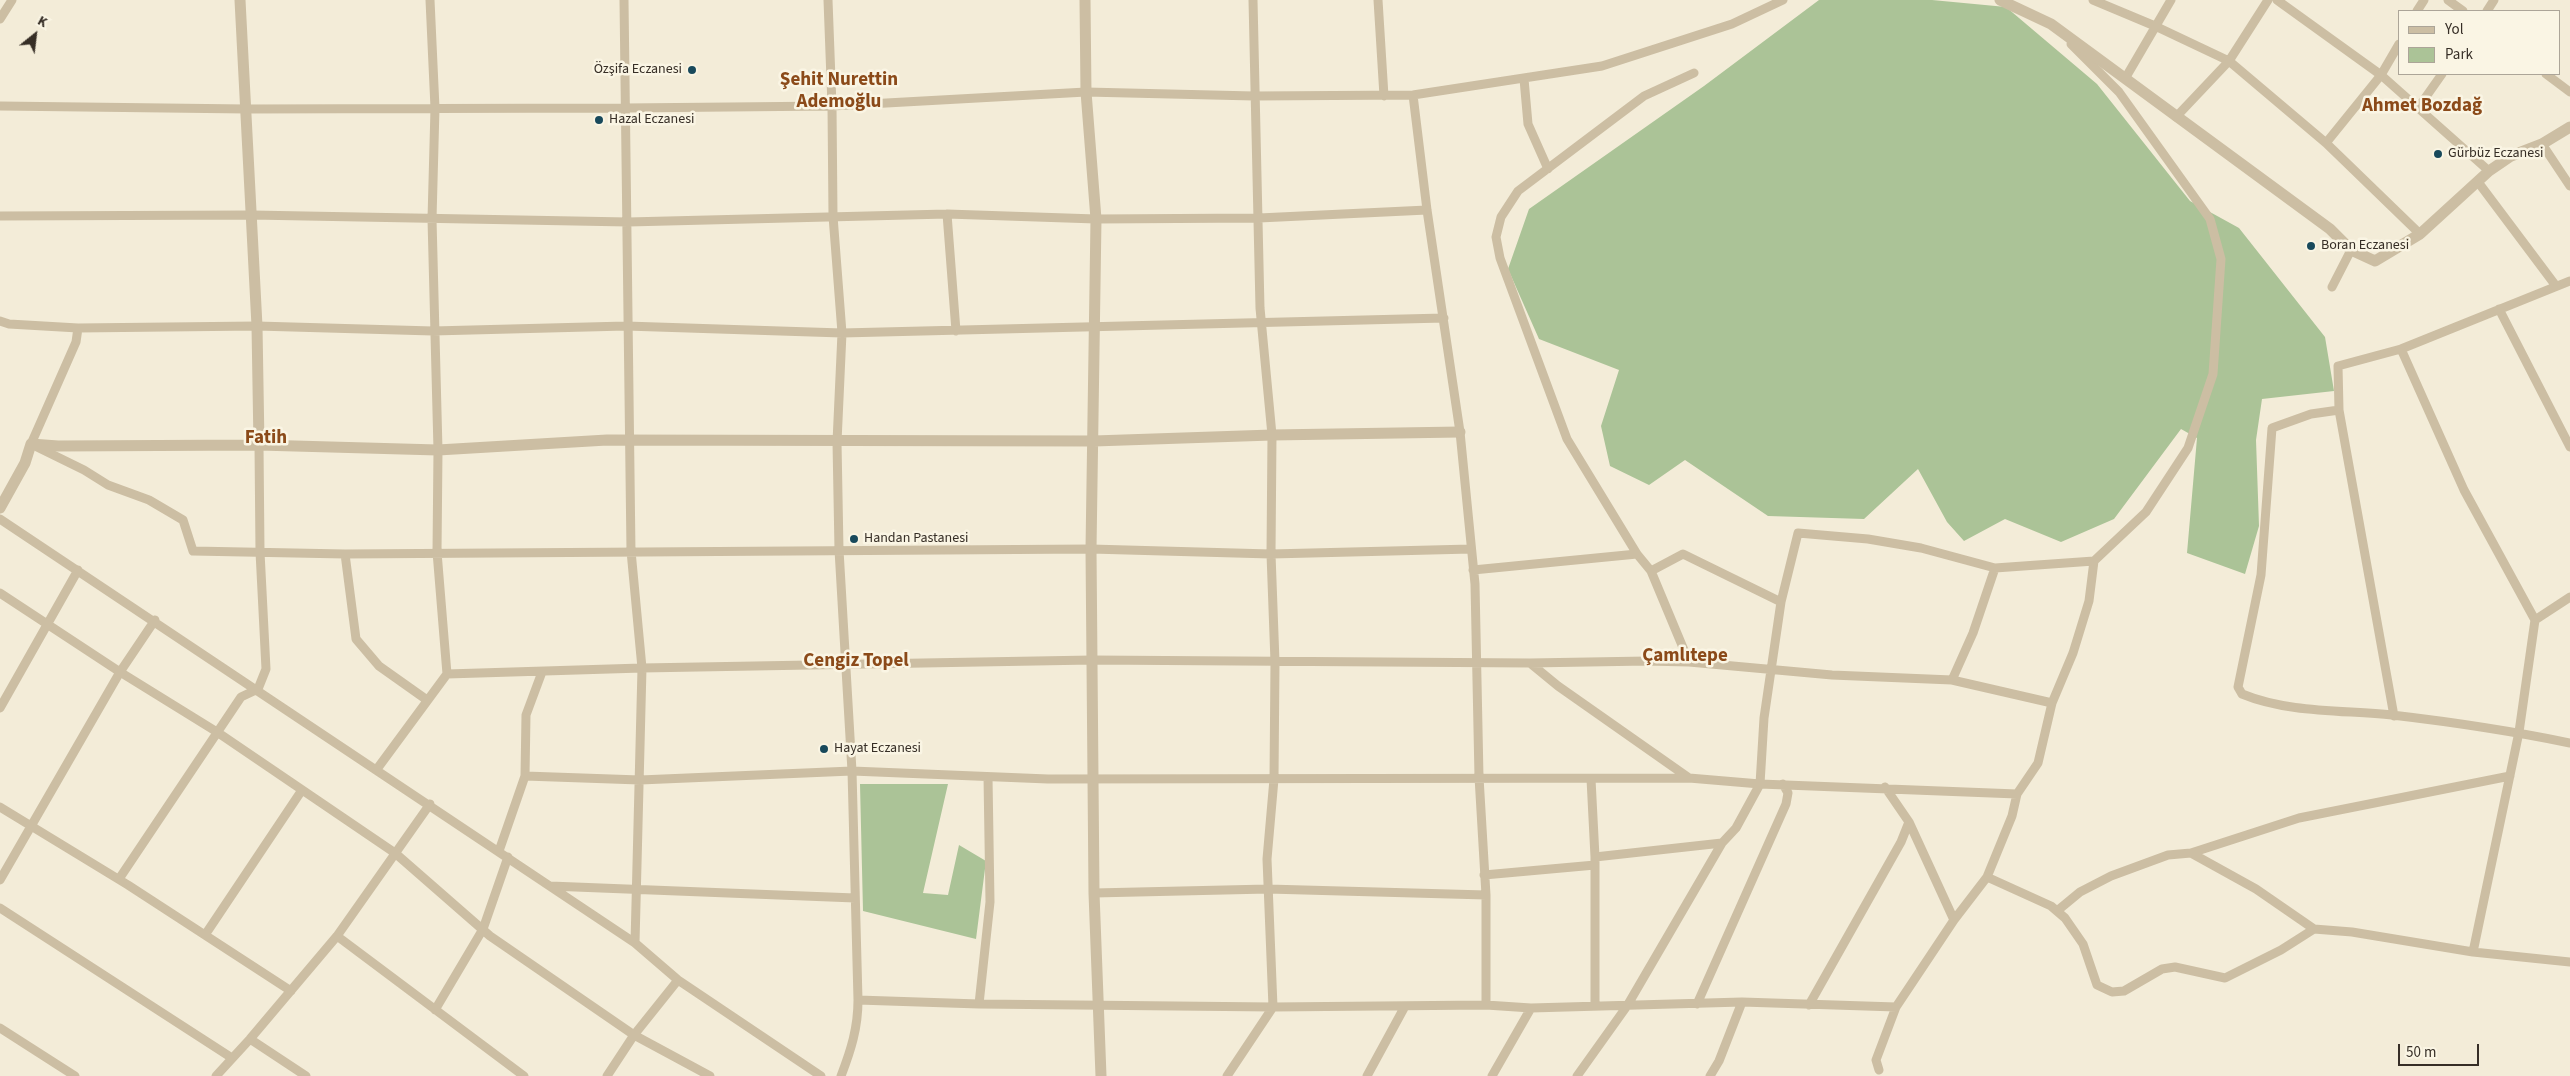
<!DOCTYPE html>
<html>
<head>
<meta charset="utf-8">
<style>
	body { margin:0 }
	#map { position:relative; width:2570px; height:1076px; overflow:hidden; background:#f3ecd8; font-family:"Source Sans 3",sans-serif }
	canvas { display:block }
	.legend { position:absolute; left:2398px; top:10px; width:162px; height:65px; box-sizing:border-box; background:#faf5e4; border:1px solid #aca598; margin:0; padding:6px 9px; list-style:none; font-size:15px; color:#362e26 }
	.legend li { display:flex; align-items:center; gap:10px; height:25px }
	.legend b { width:25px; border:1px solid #aca598 }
	.north { position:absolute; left:10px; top:10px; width:50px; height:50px; -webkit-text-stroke:4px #faf5e4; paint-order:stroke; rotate:29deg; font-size:14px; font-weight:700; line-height:20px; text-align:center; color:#362e26 }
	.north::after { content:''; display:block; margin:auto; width:18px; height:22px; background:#362e26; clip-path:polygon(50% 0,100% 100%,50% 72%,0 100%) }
	.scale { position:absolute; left:2398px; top:1044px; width:81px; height:22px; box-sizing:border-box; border:2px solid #362e26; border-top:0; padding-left:6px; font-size:15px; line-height:18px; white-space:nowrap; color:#362e26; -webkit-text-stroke:4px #faf5e4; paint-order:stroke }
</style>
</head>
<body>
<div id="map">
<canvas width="2570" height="1076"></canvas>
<ul class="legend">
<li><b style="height:6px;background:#ccbea3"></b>Yol</li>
<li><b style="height:14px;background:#abc397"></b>Park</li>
</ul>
<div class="north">K</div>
<div class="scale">50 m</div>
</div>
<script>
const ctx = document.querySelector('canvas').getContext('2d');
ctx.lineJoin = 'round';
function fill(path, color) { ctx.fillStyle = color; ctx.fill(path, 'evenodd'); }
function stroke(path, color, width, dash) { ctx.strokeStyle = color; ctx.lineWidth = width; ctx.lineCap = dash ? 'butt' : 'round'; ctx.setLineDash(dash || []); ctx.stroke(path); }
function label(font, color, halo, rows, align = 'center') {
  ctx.font = font + ' "Source Sans 3",sans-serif'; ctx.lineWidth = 5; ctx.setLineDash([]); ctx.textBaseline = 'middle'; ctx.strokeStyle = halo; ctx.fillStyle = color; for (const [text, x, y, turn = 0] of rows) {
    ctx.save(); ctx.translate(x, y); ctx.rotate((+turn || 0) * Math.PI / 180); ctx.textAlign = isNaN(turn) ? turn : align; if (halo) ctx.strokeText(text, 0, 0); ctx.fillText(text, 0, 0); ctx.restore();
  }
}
fill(new Path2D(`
	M1819,0H1932L2006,7L2097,84L2190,201L2239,228L2325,337L2334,391L2262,399L2256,440L2259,526L2245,574L2187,553L2197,438L2181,429L2114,519L2061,542L2005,519L1964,541L1947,522L1918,469L1864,519L1768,516L1685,460L1649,485L1610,466L1601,426L1619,370L1539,339L1508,269L1529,209L1704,86Z
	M860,784H948L923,893L948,895L959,845L986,861L976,939L863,911Z`), '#abc397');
stroke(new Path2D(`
	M624,0L631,551L642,668L635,943
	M828,0L832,106L833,216L842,333L837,442L839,550L852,771L858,1000C858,1028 851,1050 841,1076
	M1378,0L1384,96
	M2093,0L2155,26L2229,61L2326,143L2420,234
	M2277,0L2381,75L2489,171
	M2448,0L2463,11
	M2417,11L2424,0
	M2487,11L2494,0
	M0,19L12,0
	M2546,74L2570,92
	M2126,77L2171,0
	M1524,79L1528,124L1548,169
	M1413,95L1427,210L1460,432L1475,584L1479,777L1486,895V1005
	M0,106L247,109L625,108L832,106L1086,92L1254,96L1413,95L1602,66L1732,24L1783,0
	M2418,108L2442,74
	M2176,117L2229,61L2268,0
	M2326,143L2381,75L2399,44
	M2542,144L2570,186
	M2478,182L2556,286
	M947,214L956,331
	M0,216L252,215L628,222L947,214L1096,219L1259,218L1427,210
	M2332,287L2351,250
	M2499,309L2570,447
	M0,321L9,324L78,328L257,326L433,331L626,326L842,333L1444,318
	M78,328L76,342L31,444L84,470L108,485L149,500L183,520L193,551L345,554L1091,549L1271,554L1471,549
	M2401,349L2464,490L2535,620L2519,732L2473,952
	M2339,410L2338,366L2401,349L2570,281
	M0,519L635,943L678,980L821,1076
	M345,554L356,639L379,666L427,700
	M1473,570L1637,554
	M1651,571L1683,554L1781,602
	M0,593L120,672L217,732L395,853L490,936L634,1035L710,1076
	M2535,620L2570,597
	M1689,662L1651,571L1637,554L1567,439L1500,258L1496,237L1501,217L1518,191L1644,96L1694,73
	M1530,663L1558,686L1689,778
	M447,674L642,668L1092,660L1530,663L1647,661L1689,662L1832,675L1952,680L2052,703
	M1952,680L1973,633L1995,568
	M0,708L78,570
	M2394,716L2339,410L2311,414L2272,428L2261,575L2238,687L2242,694C2288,713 2343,710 2392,715C2452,722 2512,731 2570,743
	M377,769L447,674L437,552L438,450L432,219L435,108L430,0
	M525,776L640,780L852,771L1048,779L1689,778L1760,784L2017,794
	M1591,779L1595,857V1006
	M1885,787L1909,822L1954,920
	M0,807L128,885L291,991
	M499,851L525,776L526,715L542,672
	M2191,853L2299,818L2510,776
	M1595,857L1722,843
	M1484,875L1595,865
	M1987,877L2051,906L2065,918L2083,944L2097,985L2112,992L2124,991L2162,969L2175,967L2225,978L2281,950L2314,929L2352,932L2473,952L2570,962
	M119,879L241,697L258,689L266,669L260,552L259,445
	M0,880L120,672L155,620
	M550,886L855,898
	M1094,893L1268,889L1486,895
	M0,908L232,1058
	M2057,911L2080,892L2111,876L2168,855L2191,853L2256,889L2314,929
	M205,935L302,790
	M337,936L524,1076
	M858,1000L979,1004L1273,1007L1486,1005L1531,1008L1742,1002L1896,1007
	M979,1004L990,902L988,777
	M1697,1004L1786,804L1788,793L1783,784
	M1809,1005L1901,842L1909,822
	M435,1010L483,929L508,857
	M0,1028L75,1076
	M250,1039L306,1076
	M1879,1070L1876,1060L1896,1007L1954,920L1987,877L2012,816L2017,794L2038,763L2052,703L2073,653L2089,601L2094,561L2146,512L2188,448L2213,374L2221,259L2210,219L2119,92L2071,44
	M216,1076L250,1039L337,936L430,804
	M607,1076L634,1035L678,980
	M1227,1076L1273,1007L1267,859L1274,779L1275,662L1271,554L1272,435L1260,308L1253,0
	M1367,1076L1404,1008
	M1492,1076L1531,1008
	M1577,1076L1627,1006L1722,843L1736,828L1760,784L1764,718L1781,602L1798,533L1868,539L1921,548L1995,568L2094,561
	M1710,1076L1719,1061L1742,1002`), '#ccbea3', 9);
stroke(new Path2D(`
	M240,0L257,326L259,445
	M1085,0L1086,92L1096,219L1091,549L1094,893L1101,1076
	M2000,0L2051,24L2330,229L2351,250L2375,261L2420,234L2489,171L2511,156L2542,144L2570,127
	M0,508L25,463L31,444L58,446L259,445L438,450L607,440L1094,441L1272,435L1460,432`), '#ccbea3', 11);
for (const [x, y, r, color] of [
	[692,70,5,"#18495b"],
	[599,120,5,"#18495b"],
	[2438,154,5,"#18495b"],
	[2311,246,5,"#18495b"],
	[854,539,5,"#18495b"],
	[824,749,5,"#18495b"]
]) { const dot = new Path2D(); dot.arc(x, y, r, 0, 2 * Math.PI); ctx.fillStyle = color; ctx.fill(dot); stroke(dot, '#faf5e4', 2); }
label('14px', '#362e26', '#faf5e4', [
	["Özşifa Eczanesi",682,70,"right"],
	["Hazal Eczanesi",609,120],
	["Gürbüz Eczanesi",2448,154],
	["Boran Eczanesi",2321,246],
	["Handan Pastanesi",864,539],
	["Hayat Eczanesi",834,749]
], 'left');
label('bold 19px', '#8b4a19', '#faf5e4', [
	["Şehit Nurettin",839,81],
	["Ademoğlu",839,103],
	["Ahmet Bozdağ",2422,107],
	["Fatih",266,439],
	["Çamlıtepe",1685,657],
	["Cengiz Topel",856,662]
]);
</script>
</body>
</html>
